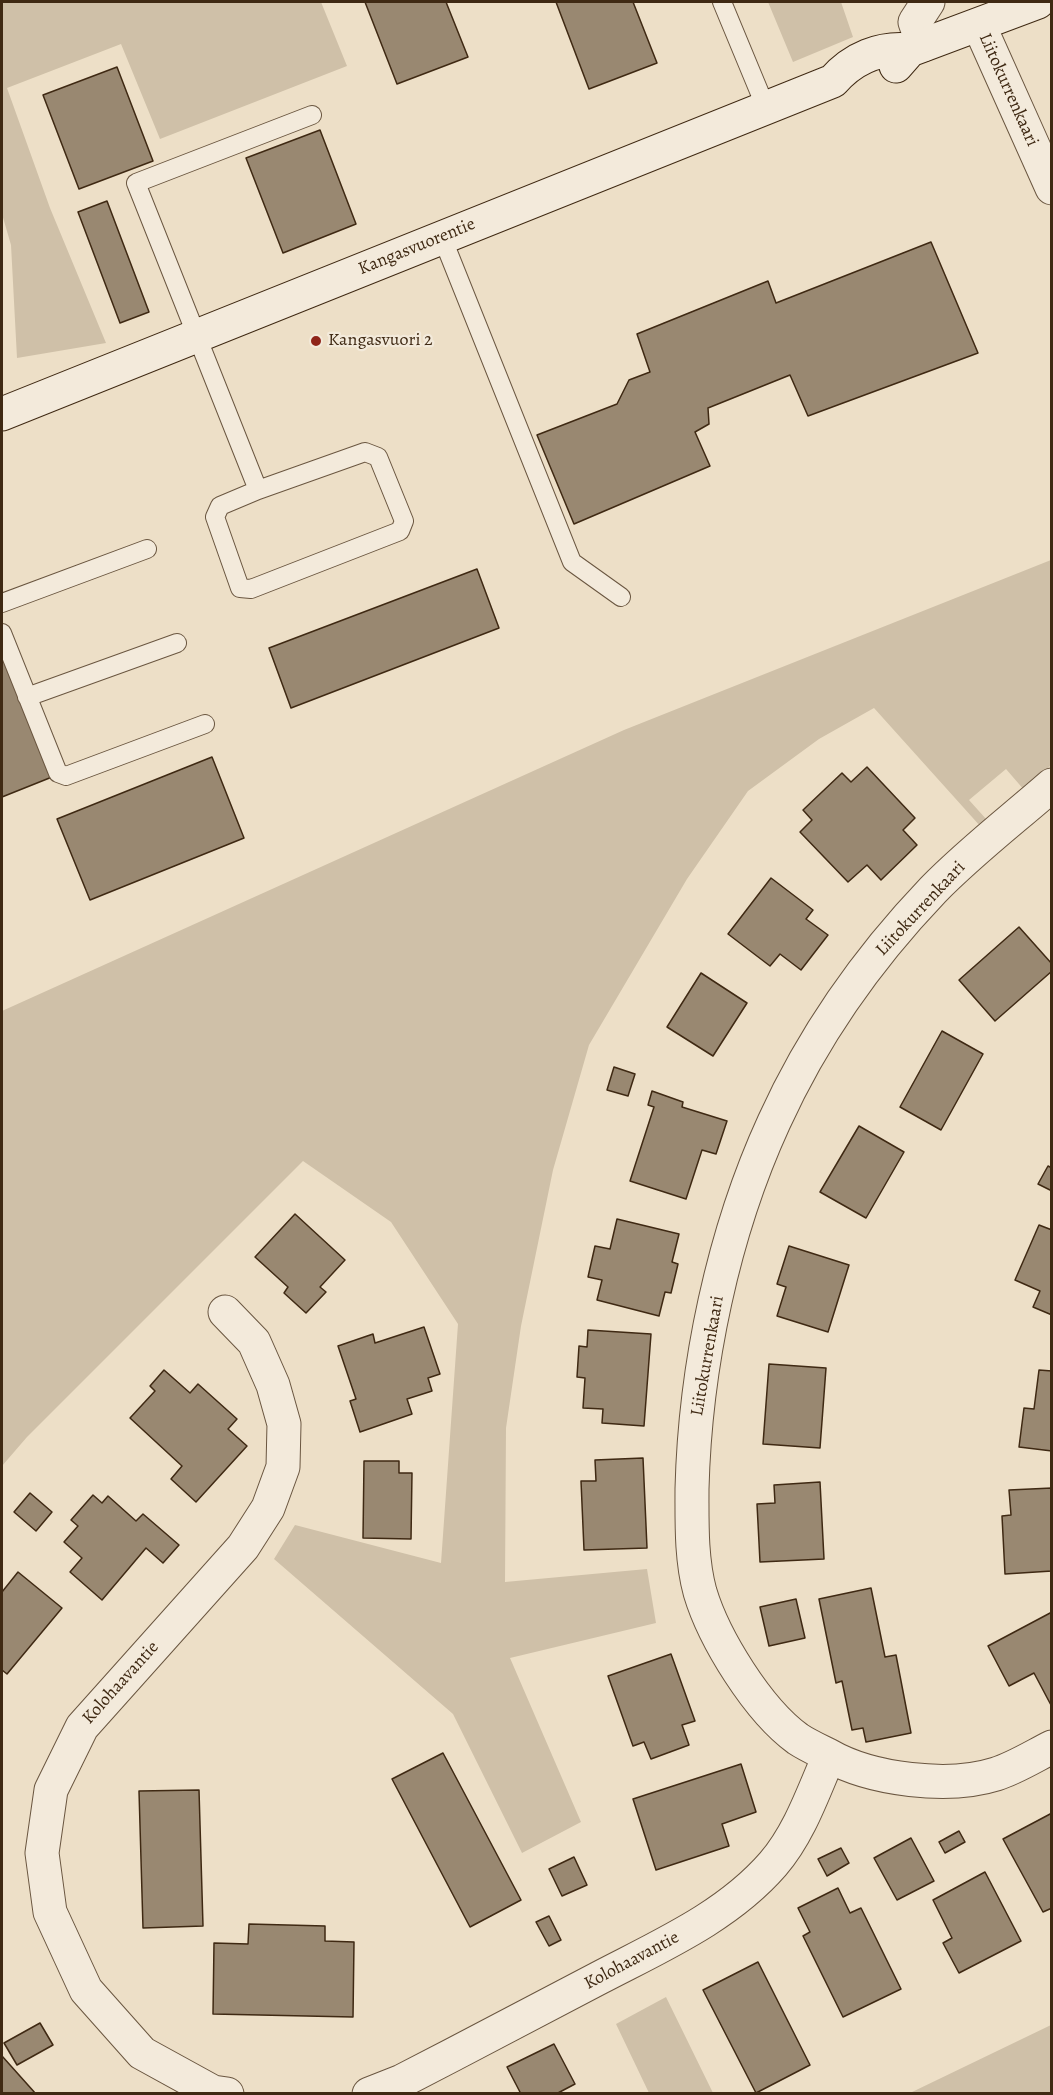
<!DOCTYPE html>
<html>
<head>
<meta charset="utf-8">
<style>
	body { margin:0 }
	#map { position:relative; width:1053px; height:2095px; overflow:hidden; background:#eddfc7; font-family:Alegreya,serif }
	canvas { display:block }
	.frame { position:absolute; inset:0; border:3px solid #3f2913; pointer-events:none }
</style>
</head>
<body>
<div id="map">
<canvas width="1053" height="2095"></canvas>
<div class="frame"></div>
</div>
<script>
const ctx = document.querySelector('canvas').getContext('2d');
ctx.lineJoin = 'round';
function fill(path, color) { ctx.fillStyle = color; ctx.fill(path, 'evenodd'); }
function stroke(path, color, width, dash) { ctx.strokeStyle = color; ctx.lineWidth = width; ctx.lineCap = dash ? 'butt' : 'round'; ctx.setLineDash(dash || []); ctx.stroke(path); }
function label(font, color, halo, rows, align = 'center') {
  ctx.font = font + ' Alegreya,serif'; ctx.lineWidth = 4.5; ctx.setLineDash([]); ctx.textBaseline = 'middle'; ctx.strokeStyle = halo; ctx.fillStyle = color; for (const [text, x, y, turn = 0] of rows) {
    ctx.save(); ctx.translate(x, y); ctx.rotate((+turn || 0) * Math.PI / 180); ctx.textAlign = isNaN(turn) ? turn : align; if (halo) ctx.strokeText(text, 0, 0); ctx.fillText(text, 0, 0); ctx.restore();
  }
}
fill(new Path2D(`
	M2,2H321L347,66L160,139L121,44L7,88L50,208L106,343L17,358L11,245L2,214Z
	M768,2H841L853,37L793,62Z
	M1051,560V765L1025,791L1006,769L969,800L987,820L981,827L874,708L819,739L748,791L687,879L589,1045L553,1170L521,1326L506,1428L505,1582L647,1569L656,1623L510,1658L581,1822L522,1853L453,1714L274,1559L295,1525L441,1563L458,1324L391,1222L303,1161L27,1437L2,1466V1011L624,730Z
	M666,1997L713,2093H649L616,2024Z
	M1051,2025V2093H910Z`), '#cfc0a8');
const building = new Path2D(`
	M365,2H446L468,57L397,84Z
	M556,2H633L657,63L589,89Z
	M117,67L153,161L79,189L43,95Z
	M320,130L356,224L283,253L246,158Z
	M107,201L149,312L120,323L78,212Z
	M931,242L978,353L808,416L790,375L708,408L709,424L695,432L710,466L574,524L537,435L617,404L629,380L650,372L637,334L768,281L776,303Z
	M477,569L499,628L291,708L269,648Z
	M2,648L52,777L2,797Z
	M212,757L244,838L90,900L57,819Z
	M867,767L915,818L903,830L917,845L881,880L867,865L848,882L800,832L812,820L803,810L842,773L851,782Z
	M771,878L813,910L806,919L828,935L801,970L780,954L770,966L728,934Z
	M1019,927L1052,964V971L995,1021L959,980Z
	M701,973L747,1003L713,1056L667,1027Z
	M942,1031L983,1054L941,1130L900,1107Z
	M614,1067L635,1074L628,1096L607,1090Z
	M652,1091L683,1102L682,1107L727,1121L716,1154L702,1150L686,1199L630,1181L654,1107L648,1105Z
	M859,1126L904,1152L866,1218L820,1192Z
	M1048,1166L1052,1168V1191L1038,1184Z
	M295,1214L345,1260L320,1287L326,1292L306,1313L284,1293L288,1287L255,1257Z
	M617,1219L679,1234L672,1262L678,1264L671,1293L665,1292L659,1316L597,1300L602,1280L588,1277L595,1246L610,1249Z
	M1039,1225L1052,1230V1315L1033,1307L1040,1291L1015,1280Z
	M789,1246L849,1265L828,1332L777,1316L786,1287L777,1284Z
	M424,1327L440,1374L428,1378L432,1391L407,1399L412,1414L360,1432L350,1401L356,1399L338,1346L373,1334L375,1343Z
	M588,1330L651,1334L644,1426L602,1423L603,1409L583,1408L585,1378L577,1377L579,1346L587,1347Z
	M769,1364L826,1368L820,1448L763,1444Z
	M164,1370L190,1393L198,1384L237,1419L228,1429L247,1446L196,1502L171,1479L182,1466L130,1418L155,1391L150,1386Z
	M1039,1370L1052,1371V1451L1019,1447L1024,1408L1034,1409Z
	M643,1458L647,1548L584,1550L581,1481H596L595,1460Z
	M364,1461H399V1473H412L411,1539L363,1538Z
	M820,1482L824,1559L760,1562L757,1504L775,1503L774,1485Z
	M1052,1488V1571L1005,1574L1002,1516L1011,1515L1009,1490Z
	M30,1493L52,1512L36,1531L14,1512Z
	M93,1495L102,1503L108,1496L136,1521L143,1514L179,1545L163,1563L146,1548L102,1600L70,1572L82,1558L64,1542L78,1526L71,1520Z
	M18,1572L62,1608L7,1674L2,1670V1592Z
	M871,1588L885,1657L896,1655L911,1733L866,1742L863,1728L852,1730L842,1681L836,1683L819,1599Z
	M796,1599L805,1638L769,1646L760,1607Z
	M1052,1612V1707L1034,1673L1009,1686L988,1646Z
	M671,1654L695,1721L682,1725L689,1745L651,1759L644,1742L633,1746L608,1676Z
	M443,1753L521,1900L470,1927L392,1779Z
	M741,1764L756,1812L722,1824L729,1846L656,1870L633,1799Z
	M199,1790L203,1926L143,1928L139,1791Z
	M1052,1813V1908L1043,1912L1003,1839Z
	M959,1831L965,1842L945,1853L939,1842Z
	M911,1838L934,1881L897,1900L874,1858Z
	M841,1848L849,1863L827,1876L818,1859Z
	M574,1857L587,1885L562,1896L549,1869Z
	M985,1872L1021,1941L959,1973L943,1943L952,1938L933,1900Z
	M838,1888L850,1913L861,1908L901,1989L843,2017L803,1936L810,1932L798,1908Z
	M549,1916L561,1940L549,1946L536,1922Z
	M249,1924L325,1926V1941L354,1942L353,2017L213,2014L214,1943L248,1944Z
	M758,1962L810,2065L756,2093L703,1990Z
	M40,2023L53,2045L17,2065L4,2043Z
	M554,2044L575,2084L556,2094H521L507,2067Z
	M2,2056L36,2094H2Z`);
fill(building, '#998871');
stroke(building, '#3f2913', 1.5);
const lane = new Path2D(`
	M722,2L766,108
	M442,237L572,562L621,597
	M258,490L220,506L215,517L240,588L251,589L400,531L404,521L378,457L365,452L258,490L136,183L312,115
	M2,603L147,549
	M2,633L58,773L66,776L205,724
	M27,697L177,643`);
const street = new Path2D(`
	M979,25L1052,188
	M923,45L915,22L928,2
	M1052,785C1012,820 970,852 933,890C868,958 813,1036 774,1122C723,1233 695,1367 692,1489C692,1523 691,1559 700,1592C714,1639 758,1710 798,1739C807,1745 818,1750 828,1755C871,1780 949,1789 996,1774C1015,1768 1034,1756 1052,1747
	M225,1312L254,1342L273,1385L284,1424L283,1467L268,1508L243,1547L82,1727L51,1790L42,1853L50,1912L86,1990L142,2053L213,2092L227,2094
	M369,2094L402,2081C468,2047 534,2012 599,1978C660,1946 727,1917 773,1864C799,1834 813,1793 829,1756`);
const secondary = new Path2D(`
	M896,66L910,50L1038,2
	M2,414L833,81C853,58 880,47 910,50`);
stroke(lane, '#6a5640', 20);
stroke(street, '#6a5640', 35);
stroke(secondary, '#3f2913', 35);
stroke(lane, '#f3eadb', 18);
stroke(street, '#f3eadb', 33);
stroke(secondary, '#f3eadb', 33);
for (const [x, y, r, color] of [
	[316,341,6,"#8f2418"]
]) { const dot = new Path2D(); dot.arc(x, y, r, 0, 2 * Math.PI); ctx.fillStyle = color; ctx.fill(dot); stroke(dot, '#f3eadb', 2); }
label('18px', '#3f2913', '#f3eadb', [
	["Liitokurrenkaari",1008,90,66],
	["Kangasvuorentie",417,247,-22],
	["Liitokurrenkaari",921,909,-47],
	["Liitokurrenkaari",708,1356,-80],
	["Kolohaavantie",121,1683,-48],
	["Kolohaavantie",632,1961,-28]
]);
label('18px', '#3f2913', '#f3eadb', [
	["Kangasvuori 2",328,341]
], 'left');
</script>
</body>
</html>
